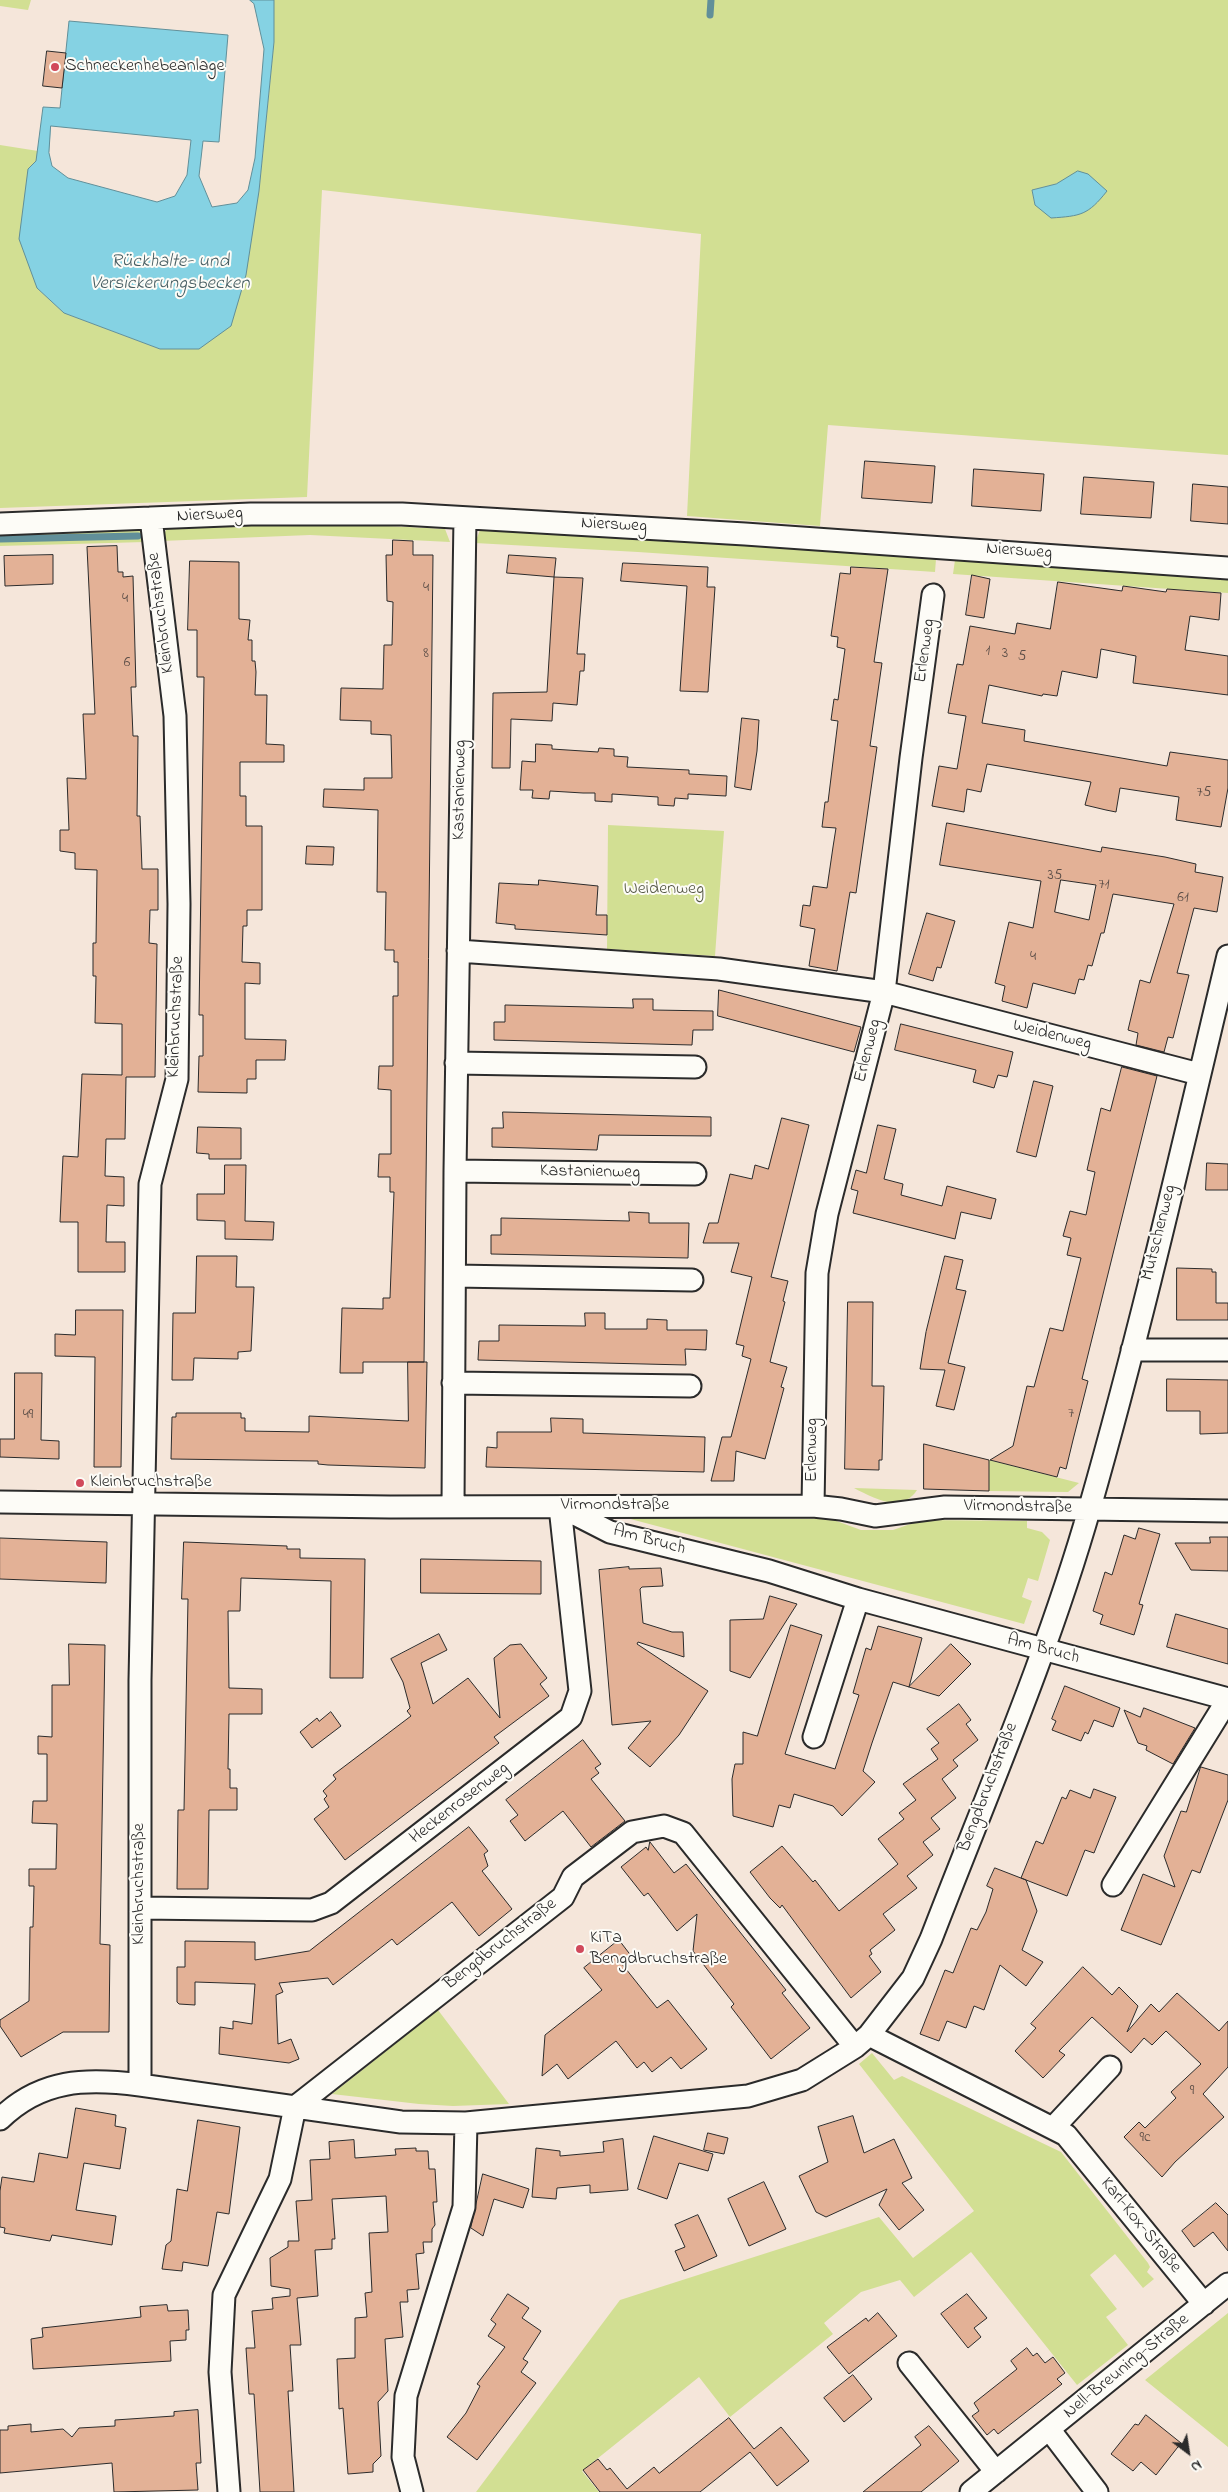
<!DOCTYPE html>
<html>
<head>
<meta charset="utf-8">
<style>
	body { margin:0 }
	#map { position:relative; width:1228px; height:2492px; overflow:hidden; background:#f5e6da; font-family:"Indie Flower",sans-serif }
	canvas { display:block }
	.north { position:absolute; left:1163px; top:2427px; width:50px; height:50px; -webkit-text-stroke:4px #fdfcf7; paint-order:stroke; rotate:149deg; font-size:14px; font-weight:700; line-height:20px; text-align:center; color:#2b2b2b }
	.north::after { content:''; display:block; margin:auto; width:18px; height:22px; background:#2b2b2b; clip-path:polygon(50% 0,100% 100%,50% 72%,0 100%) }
</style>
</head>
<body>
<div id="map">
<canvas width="1228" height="2492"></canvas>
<div class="north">N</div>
</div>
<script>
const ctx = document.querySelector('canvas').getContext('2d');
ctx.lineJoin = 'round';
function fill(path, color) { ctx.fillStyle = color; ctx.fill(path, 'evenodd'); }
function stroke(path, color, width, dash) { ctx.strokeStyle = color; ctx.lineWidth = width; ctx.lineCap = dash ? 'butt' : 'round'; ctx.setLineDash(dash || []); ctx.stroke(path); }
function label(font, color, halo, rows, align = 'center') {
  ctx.font = font + ' "Indie Flower",sans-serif'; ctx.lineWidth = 4; ctx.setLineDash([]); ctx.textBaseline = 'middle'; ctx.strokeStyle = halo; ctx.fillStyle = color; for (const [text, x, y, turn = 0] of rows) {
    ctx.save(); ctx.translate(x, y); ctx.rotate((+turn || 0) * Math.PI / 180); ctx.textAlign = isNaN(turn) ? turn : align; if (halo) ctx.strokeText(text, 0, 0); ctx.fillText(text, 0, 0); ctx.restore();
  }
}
fill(new Path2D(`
	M0,0H31L28,10L0,6Z
	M274,0H1228V455L828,425L820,526L687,516L701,234L322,190L307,497L0,508V145L38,151L37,288L64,313L160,349L259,191L274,42ZM1056,184L1035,205L1032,190Z
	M312,522L445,529L450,542L310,535L161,541L167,528Z
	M143,528L145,542L0,546V534Z
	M480,530L638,538L936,559L935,572L638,552L475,543Z
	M955,560L1228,580V593L953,574Z
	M608,825L724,831L715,956L607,949Z
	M989,1460L1079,1483L1068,1492L989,1491Z
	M854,1488L917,1490C902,1514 873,1498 854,1488Z
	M623,1517L831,1519L861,1530H893L922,1520L1027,1521V1528L1042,1532L1050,1540L1038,1581L1028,1578L1022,1597L1032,1601L1024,1624Z
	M438,2010L509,2104L453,2106L419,2104L332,2094Z
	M872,2053L894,2080L902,2076L1061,2152L1148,2263L1150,2267L1147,2272L1154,2279L1143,2288L1115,2254L1090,2275L1117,2309L1106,2317L1128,2345L1077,2385L971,2252L914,2297L900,2280L861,2292L824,2323L833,2334L730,2417L699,2377L582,2471L599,2492H476L620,2300L879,2217L913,2258L974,2211L859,2064Z
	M1228,2313V2447L1145,2380Z`), '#d2df93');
const water = new Path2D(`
	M250,0H274V42L259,191L246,275L231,326L199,349H160L64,313L37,288L19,239L28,169L36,161L43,107L60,108L69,21L228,35L219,142L203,141L199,176L212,207L237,203L248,190L255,158L264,49L254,4ZM51,126L191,140L187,175L175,196L157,202L68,178L52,166L49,153Z
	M1078,171L1088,174L1107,191C1088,215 1081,216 1051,218L1035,205L1032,190L1056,184Z`);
fill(water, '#85d2e3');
stroke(water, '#618f99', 1);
stroke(new Path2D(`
	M710,15L711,0
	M0,539L138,536`), '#618f99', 7);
const building = new Path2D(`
	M47,51L66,53L62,88L43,86Z
	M865,461L935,466L932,503L862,498Z
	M974,469L1044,474L1041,511L972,506Z
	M1084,477L1154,482L1151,518L1081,514Z
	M1193,484L1228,487V524L1191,521Z
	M393,540L413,541V555H433L424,1362H363V1373H340L342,1308L383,1309V1298H390L394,1192H390V1177H378L379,1154H391V1090L378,1089L379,1066H393V996H398V962H394V950H385L386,892H377L378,810L323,807L324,789L364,790V778H392L391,735L371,734V721L340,720L341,688L383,689L384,645H392L393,602L387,601L386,555H392Z
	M117,546L118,572H123V577L133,576L136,687H131L133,736H138L137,816H140L142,869H158V910H150L149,943L157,944L155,1077H126L125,1139H106L105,1176L124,1177V1206L107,1205L106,1242H125V1272H78V1222H60L63,1156L78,1157L82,1074L122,1075V1024L95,1023L96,976H93V943H96L97,870L75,869V853L60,851V830H69L67,778L86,779L83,714H95L87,547Z
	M53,555V584L5,586L4,556Z
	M509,555L556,558L554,577L583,578L577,654H585L584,671H580L577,705L553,703L552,721L511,719L510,768H492L493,693L547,692L554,577L507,573Z
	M190,561L239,562V619L250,620L248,640H252V661H255L256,672L255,695H267L266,744L284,745V762H240V796H246V826H262V910H247V926H243L242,962L260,963V984L245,983V1039L286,1040L285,1060H256V1079H247V1093L198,1092L199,1056H203V1015H199L204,677H197V630H188Z
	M623,563L708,567L707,587H715L708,692L680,691L687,586L621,581Z
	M851,567L888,569L874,662L882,663L870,746L877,747L856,893L850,892L837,971L809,966L815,929L800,926L803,905L810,906L813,886L827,888L833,847L836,828L822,827L825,802H828L838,721L831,720L834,699L838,700L845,649L837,647L838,637L831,636L840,573L850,574Z
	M972,575L990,579L984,618L966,615Z
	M1058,582L1122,591L1123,586L1166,592L1167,589L1221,593L1219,620L1190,616L1185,650L1228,656V695L1133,683L1136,656L1101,649L1097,678L1062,671L1057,696L1043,694L1042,696L989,685L982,723L1025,730L1024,741L1167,766L1170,752L1228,760V788L1221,827L1176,820L1179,797L1120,788L1116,812L1106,810L1085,805L1091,782L987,764L981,792L967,789L964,812L932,806L939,766L957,769L966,716L948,713L957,664L963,665L970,626L1015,634L1017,623L1050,629Z
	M742,718L759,720L757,751L751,790L735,787Z
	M536,744L552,745V749L598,752L599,748L614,749V756L628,757L627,767L689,770V774L727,776L726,796L688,794V799L675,798L674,806L658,805V797L612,794V802L595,801V793H583L550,791L549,799L532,798L533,790H520L522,761L535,762Z
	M947,823L1101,852L1102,847L1165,857L1196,864L1195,872L1223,877L1217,912L1194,908L1177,973L1189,975L1173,1038L1168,1037L1164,1052L1136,1045L1138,1033L1128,1030L1140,980L1150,983L1174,904L1113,894L1104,933H1101L1092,966L1088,965L1084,980L1079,979L1075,994L1033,983L1027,1008L1002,1001L1005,986L995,983L1009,922L1033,928L1041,881L940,865ZM1061,880L1096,885L1089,920L1055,912Z
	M307,846L334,847L333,865L306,864Z
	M539,880L598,886L596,915H607V935L515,929V925L496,923L499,883L538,885Z
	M927,913L955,921L941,968L937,967L933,981L909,974Z
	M719,990L861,1027L854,1052L718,1016Z
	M633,999H653V1010L713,1011V1030H693L692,1045L494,1040V1022H505V1005L633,1008Z
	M901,1024L1013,1052L1007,1077L998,1075L994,1088L973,1082L976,1070L895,1050Z
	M1122,1067L1157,1076L1082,1379L1088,1381L1073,1440L1066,1469L1060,1467L1057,1477L990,1460L1013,1446L1027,1386L1034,1387L1050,1328L1063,1331L1081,1258L1067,1255L1071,1238L1063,1236L1070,1211L1086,1215L1095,1172L1087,1170L1101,1108L1110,1111Z
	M1034,1081L1053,1086L1036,1157L1017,1152Z
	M503,1112L711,1117V1136L599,1135L597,1150L492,1147V1128H503Z
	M782,1118L809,1125L771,1277L788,1281L783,1301L785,1302L770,1362L787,1367L781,1387L784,1388L765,1459L736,1451L734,1481H711L722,1437H731L751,1359L742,1356L744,1346L736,1344L752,1277L731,1272L739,1243H703L709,1223H718L730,1174L752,1179L755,1165L768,1169Z
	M878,1125L896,1129L884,1179L903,1184L901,1195L942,1206L947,1186L996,1199L991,1219L961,1212L955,1239L853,1213L858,1191L851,1189L856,1170L866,1173Z
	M198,1127L241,1128V1159H209V1154L197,1153Z
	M1207,1163L1228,1164V1190H1206Z
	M225,1165H246L245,1221L274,1222L273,1240L225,1239V1221L197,1220V1194H224Z
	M629,1212L649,1213V1223H689L688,1258L491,1254V1235H501V1218L629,1221Z
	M197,1256H237L236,1287H254L251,1351L238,1352V1359L194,1358L193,1380H172L173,1313H195Z
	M945,1256L963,1260L956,1289L966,1291L948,1363L965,1367L954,1410L936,1406L945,1370L920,1369L926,1332Z
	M1177,1268L1212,1269V1272H1216V1303H1228V1320H1177Z
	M848,1302H873L872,1386H884L882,1460H879V1470L845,1469Z
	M76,1310H123L121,1467H94L95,1357L55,1356V1334L75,1335Z
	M585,1313H605V1329H647V1319L667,1320V1330H707L706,1350L685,1349L686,1365L478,1360L479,1341H499V1325L585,1326Z
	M408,1362H427L425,1468L328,1465L318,1464V1461L171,1459L172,1417H176V1413H241V1418H245V1431L309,1432V1416L408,1421Z
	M15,1373H42L41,1440L59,1441V1459L0,1457V1439H14Z
	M1167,1379L1228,1380V1433L1200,1434V1411H1167Z
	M551,1418L583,1419V1433L705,1437L704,1472L486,1467L487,1447L497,1448V1432H551Z
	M924,1444L989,1460V1491L924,1489Z
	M1139,1528L1160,1534L1139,1604L1143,1605L1134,1635L1100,1624L1103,1615L1093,1611L1105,1572L1112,1575L1124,1535L1135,1539Z
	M1210,1537H1228V1571L1191,1570L1175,1543H1210Z
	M0,1538L107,1542L106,1583L0,1579Z
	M184,1542L287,1546V1549H300V1558L365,1559L363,1678H330L331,1581L241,1578L240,1611H228L229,1688L262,1689V1714H229L228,1769H230V1788H237V1810H209L208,1889H177L178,1810H184L188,1599H182Z
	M421,1559L541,1561V1594L421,1593Z
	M629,1567V1569L661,1568L663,1586L642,1587L640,1589L643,1623L672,1632H683L684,1657L638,1642L637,1644L708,1691L679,1735L650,1767L628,1748L651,1721L612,1725L599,1570Z
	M770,1596L797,1604L750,1678L730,1671V1620L763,1619Z
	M1176,1614L1228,1629V1664L1167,1647Z
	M791,1625L822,1635L785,1754L835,1769L859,1695L853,1693L866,1648L871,1650L878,1626L922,1638L909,1687L893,1682L872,1743L863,1771L875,1782L842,1816L833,1806L794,1794L790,1808L779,1805L773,1827L733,1816L732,1779L735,1764H743V1732L757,1736Z
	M439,1634L447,1650L421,1663L433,1704L468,1678L500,1718L494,1658L510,1645L521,1644L547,1678L540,1684L549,1696L494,1737L499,1743L345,1860L314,1819L329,1807L324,1799L327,1796L323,1791L336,1779L333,1775L411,1716L407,1711L410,1708L403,1682L391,1659Z
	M69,1644L105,1645L100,1944L110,1945L109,2032H63L21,2057L0,2026V2020L29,2001L30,1927H33L34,1886H29V1869H56L57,1824L32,1823L33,1801H47V1754H38V1736L52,1737V1685H69Z
	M951,1644L971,1664L939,1696L909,1687Z
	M1065,1686L1120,1708L1113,1727L1094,1720L1088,1734L1085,1732L1081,1741L1052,1730L1056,1721L1052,1719Z
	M959,1704L971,1720L966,1724L978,1740L953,1760L958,1766L942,1779L956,1798L931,1818L940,1829L923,1842L933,1855L907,1876L917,1888L883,1914L895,1930L870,1950L872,1954L869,1956L881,1972L851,1998L782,1905L780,1908L770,1898L750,1872L782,1846L813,1882L815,1880L839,1911L898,1864L878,1839L904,1819L899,1813L916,1800L903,1784L938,1759L931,1749L939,1743L927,1729Z
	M1144,1708L1195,1728L1173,1764L1146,1750L1147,1746L1138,1743L1124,1710L1140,1717Z
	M331,1712L341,1726L312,1748L300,1732L317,1718L319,1721Z
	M583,1740L601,1764L595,1768L599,1773L591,1779L625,1821L591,1847L563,1811L525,1841L510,1821L518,1815L506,1800Z
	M1201,1767L1228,1775V1800L1200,1873L1192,1870L1161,1945L1121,1930L1143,1874L1175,1887L1164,1856L1181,1811L1186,1812Z
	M1094,1789L1116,1797L1094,1853L1085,1850L1067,1896L1021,1878L1036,1841L1043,1844L1062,1797L1066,1799L1070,1790L1090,1798Z
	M469,1827L488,1851L484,1854L488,1866L482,1871L512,1909L479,1936L452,1902L397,1945L392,1939L333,1985L328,1978L279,1983L283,1992L276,1995L278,2044L291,2039L299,2059L289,2063L219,2054L220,2027L233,2029V2021L252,2024L255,1984L195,1982V2005L179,2004L177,2002V1967H185V1941L255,1942V1960L309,1951Z
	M650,1842L674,1873L686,1864L786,1990L782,1993L810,2028L771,2059L731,2007L734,2004L693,1951L697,1914L677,1931L648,1893L644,1896L621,1867L646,1847L648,1850Z
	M995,1868L1026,1880L1037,1911L1022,1950L1043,1962L1026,1986L1000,1965L984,2010L974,2006L966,2028L947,2021L939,2041L920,2034L945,1970L953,1973L971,1928L977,1930L986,1912L993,1889L987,1886Z
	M619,1940L632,1957L622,1964L657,2008L668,2000L707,2049L681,2069L671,2057L652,2072L644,2062L637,2068L616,2041L568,2079L557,2064L542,2076L545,2035L602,1990L584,1968Z
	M1083,1967L1112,1995L1119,1987L1138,2006L1127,2032L1151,2004L1159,2012L1177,1993L1219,2031L1228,2021V2067L1203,2094L1224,2117L1175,2162L1162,2177L1124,2137L1139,2122L1145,2128L1176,2098L1171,2092L1201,2064L1166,2031L1152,2045L1144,2038L1131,2053L1092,2017L1059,2051L1065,2055L1043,2078L1015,2051L1036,2028L1031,2024Z
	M76,2108L116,2115L115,2126L126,2128L120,2169L84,2163L76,2210L116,2216L112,2245L52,2235L50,2241L4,2233L5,2228L0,2227V2191L2,2177L34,2182L39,2153L67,2158Z
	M853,2116L864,2153L894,2139L912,2178L902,2183L924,2210L899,2230L879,2205L887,2189L826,2217L816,2212L799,2176L828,2162L818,2127Z
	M198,2120L240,2127L229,2214L217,2212L208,2266L183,2262L182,2271L162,2269L166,2245L171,2241L177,2189L187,2191Z
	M708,2133L728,2138L724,2154L704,2150Z
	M654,2136L713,2154L708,2171L679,2163L667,2199L638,2189Z
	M623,2139L628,2190L590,2193V2185L557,2188L556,2199L532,2197L536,2148L560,2151V2156L604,2152L603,2142Z
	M354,2140L355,2158L396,2155L395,2149L416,2148V2151H428L429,2169H435L437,2202H433L435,2225L432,2229V2242H423L424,2253L416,2254L419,2289L407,2290L408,2302H400L403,2337L385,2339L388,2391L378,2402L381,2456L373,2464V2472L348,2474L343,2408L339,2409L337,2359L355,2358V2318L367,2317L365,2293L372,2292L369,2233L388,2232L386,2196L332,2199L335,2239H332V2249L315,2250L318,2296L297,2298L301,2345H290L293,2391H288L294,2492H260L254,2394H249L246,2348H255L252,2311L273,2309L272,2298L290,2296V2289L271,2286L270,2258L288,2247V2241H299L296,2201L312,2200L310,2160L330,2159L329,2142Z
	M483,2174L529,2189L523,2208L494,2199L483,2236L471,2228Z
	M764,2182L786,2229L749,2246L728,2199Z
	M1216,2203L1228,2215V2251L1213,2232L1194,2247L1182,2231Z
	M698,2215L717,2256L684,2271L675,2251L685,2247L675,2225Z
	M508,2294L529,2308L522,2318L541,2331L523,2359L528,2362L521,2372L536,2383L477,2460L447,2437L466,2413L480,2386L477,2384L505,2347L488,2336L496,2324L491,2320Z
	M967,2294L987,2318L974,2328L981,2337L968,2348L941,2314Z
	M167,2305L168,2311L188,2310L189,2330H186V2340L170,2341L171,2361L33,2369L31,2339L43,2337L42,2328L141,2317L140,2307Z
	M878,2313L897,2336L849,2374L827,2347L866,2318L868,2321Z
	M1027,2348L1033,2356L1037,2353L1045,2363L1053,2357L1065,2373L1057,2379L1062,2384L998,2434L994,2429L987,2435L972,2416L979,2411L974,2403L1017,2369L1011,2361Z
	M853,2375L872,2399L844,2422L824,2398Z
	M198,2410L201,2463H196L198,2490L114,2492L112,2463L0,2473V2430H8V2426L31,2424V2432L63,2429L72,2437L79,2428L115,2426V2420L174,2416V2412Z
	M1146,2415L1181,2443L1156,2475L1141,2462L1133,2471L1111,2454L1135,2424L1138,2425Z
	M729,2418L754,2449L781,2427L809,2461L777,2486L750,2452L700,2492H600L583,2470L598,2459L607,2470L610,2468L627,2489L654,2467L659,2473Z
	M929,2426L959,2461L921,2492H863L921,2445L915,2437Z`);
fill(building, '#e3b196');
stroke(building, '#2b2b2b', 1);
const street = new Path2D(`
	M0,524L251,514H402L745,534L1228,568
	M458,951L719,969L884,992L1199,1074
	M456,1063L695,1067
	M455,1171L695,1174
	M455,1276L692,1280
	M1132,1350H1228
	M453,1383L690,1386
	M0,1502L390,1507L813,1506L841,1509L875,1516L945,1507L1228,1511
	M813,1506L817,1273L827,1214L884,992L911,758L933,595
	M453,1507L455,1171L465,518
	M563,1508L610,1532L769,1571L858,1599L1228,1699
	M814,1737L858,1599
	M1113,1885L1228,1699
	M140,1908L312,1910L331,1903L571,1717L580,1691L560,1507
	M869,2035L1066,2135L1204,2304
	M140,2085V1680L150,1184L177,1079L179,904L175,716L151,518
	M0,2119C41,2079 86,2078 140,2085L401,2122L466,2123L748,2096L802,2080L855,2047L869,2035L913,1978L931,1939C986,1796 1048,1654 1090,1507C1142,1325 1184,1140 1228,956
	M1053,2128L1110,2067
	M909,2363L996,2472
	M1049,2429L1097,2492
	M229,2492L220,2372L224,2295L280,2179L295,2107L563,1897L573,1877L632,1832L664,1826L683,1833L855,2047
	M412,2492L403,2457L406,2396L464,2207L466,2123
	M971,2492L1228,2284`);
stroke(street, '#2b2b2b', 25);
stroke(street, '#fdfcf7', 21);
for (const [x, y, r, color] of [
	[55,67,5,"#d1495b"],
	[80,1483,5,"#d1495b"],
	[580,1949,5,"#d1495b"]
]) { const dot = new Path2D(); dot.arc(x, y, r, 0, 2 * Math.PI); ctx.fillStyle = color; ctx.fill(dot); stroke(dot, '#fdfcf7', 2); }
label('15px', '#594c46', null, [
	["4",426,589],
	["4",125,600],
	["1",988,652],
	["8",426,655],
	["3",1005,655],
	["5",1022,658],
	["6",127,664],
	["75",1204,794],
	["35",1055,877],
	["71",1104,886],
	["61",1183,899],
	["4",1033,958],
	["7",1071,1415],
	["49",28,1416],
	["9",1192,2092],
	["9c",1145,2139]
]);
label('18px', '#2b2b2b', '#fdfcf7', [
	["Schneckenhebeanlage",65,67],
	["Kleinbruchstraße",90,1483],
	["KiTa",590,1939],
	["Bengdbruchstraße",590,1960]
], 'left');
label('18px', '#2b2b2b', '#fdfcf7', [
	["Niersweg",210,516,-3],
	["Niersweg",614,526,3],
	["Niersweg",1019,552,4],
	["Kleinbruchstraße",162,613,-97],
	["Erlenweg",926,651,-82],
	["Kastanienweg",461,790,-89],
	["Kleinbruchstraße",177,1017,-88],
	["Weidenweg",1052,1036,14],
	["Erlenweg",869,1051,-76],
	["Kastanienweg",590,1173,1],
	["Mutschenweg",1160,1233,-76],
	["Erlenweg",813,1450,-90],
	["Virmondstraße",615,1506],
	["Virmondstraße",1018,1508,1],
	["Am Bruch",649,1541,15],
	["Am Bruch",1043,1650,15],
	["Bengdbruchstraße",989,1788,-69],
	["Heckenrosenweg",460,1804,-38],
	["Kleinbruchstraße",140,1884,-90],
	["Bengdbruchstraße",501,1945,-38],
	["Karl-Kox-Straße",1140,2226,51],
	["Nell-Breuning-Straße",1127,2367,-39]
]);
label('18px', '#555845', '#fdfcf7', [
	["Weidenweg",664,890]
]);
label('italic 19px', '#465d62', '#fdfcf7', [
	["Rückhalte- und",170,263],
	["Versickerungsbecken",170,285]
]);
</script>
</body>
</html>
